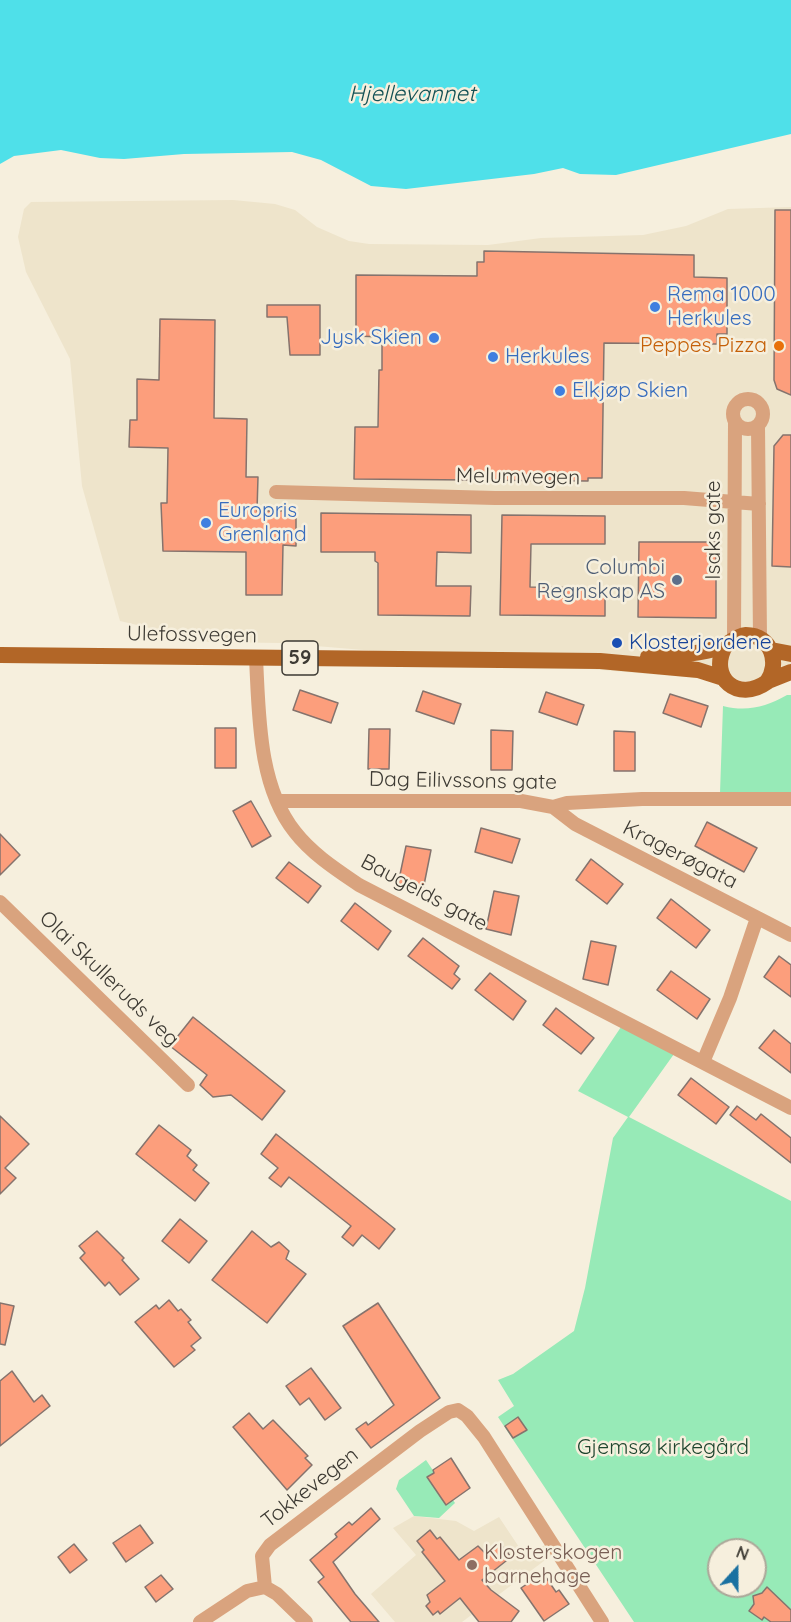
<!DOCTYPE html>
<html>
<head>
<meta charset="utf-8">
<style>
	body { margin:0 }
	#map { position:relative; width:791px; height:1622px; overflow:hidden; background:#f6efdd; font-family:Quicksand,sans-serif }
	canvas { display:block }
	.north { position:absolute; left:707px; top:1538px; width:60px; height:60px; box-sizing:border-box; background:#f6efdd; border:2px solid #aca799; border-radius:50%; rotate:21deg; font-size:16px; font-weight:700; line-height:24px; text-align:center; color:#3d3a33 }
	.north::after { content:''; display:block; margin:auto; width:21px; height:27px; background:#1a71a1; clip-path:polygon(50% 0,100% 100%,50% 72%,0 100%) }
</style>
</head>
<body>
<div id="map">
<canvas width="791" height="1622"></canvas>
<div class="north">N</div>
</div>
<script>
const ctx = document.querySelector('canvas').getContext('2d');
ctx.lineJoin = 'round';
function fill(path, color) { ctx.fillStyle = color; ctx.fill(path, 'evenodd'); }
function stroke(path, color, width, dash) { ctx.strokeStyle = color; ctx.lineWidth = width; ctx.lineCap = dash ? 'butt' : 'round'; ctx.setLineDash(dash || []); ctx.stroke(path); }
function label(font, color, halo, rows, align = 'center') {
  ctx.font = font + ' Quicksand,sans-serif'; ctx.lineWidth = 5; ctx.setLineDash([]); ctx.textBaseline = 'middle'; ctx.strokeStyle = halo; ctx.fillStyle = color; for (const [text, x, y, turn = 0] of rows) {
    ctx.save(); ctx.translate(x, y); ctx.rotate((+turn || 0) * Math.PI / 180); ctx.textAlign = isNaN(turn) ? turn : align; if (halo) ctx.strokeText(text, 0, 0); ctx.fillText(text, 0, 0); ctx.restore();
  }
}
fill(new Path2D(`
	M233,200L275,204L295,210L317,227L349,241L369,244L488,245L541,238L643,235L686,226L728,209L791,207V681H733L280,643L209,642L120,621L82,486L70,359L26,272L18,237L24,209L31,202Z
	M414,1516L456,1521L474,1531L499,1517L525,1556L545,1545L552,1555L462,1622H395L371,1594L416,1555L393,1528Z`), '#eee4cb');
fill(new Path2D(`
	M787,695H791V799L720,793L723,706C747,712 766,707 787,695Z
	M621,1027L674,1054L629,1117L791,1201V1622H634L498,1417L514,1406L498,1380L513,1374L574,1331L585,1288L613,1138L628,1117L578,1091ZM719,1550H755V1586H719Z
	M426,1460L455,1503L439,1518L414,1516L396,1489L399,1480Z`), '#97eab7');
fill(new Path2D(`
	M0,0H791V134L616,175L580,174L563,168L534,174L406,189L371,186L321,160L292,152L184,154L124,159L100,158L61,150L14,156L0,164Z`), '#4fe0e9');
const building = new Path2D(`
	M775,210H791V395L777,389L774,380Z
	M484,251L694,255V277L727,278V334H717V344L604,343L602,478H588V481L354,479L355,427H378L379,370H382V337L356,336V275L477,276V262H484Z
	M267,305H320V355H290L287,317H267Z
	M160,319L215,320L214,418L247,419L246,477H258L257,511H296V546L283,545L282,595H246V552L163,551L161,503H167L168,448L129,447L130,420H137V379L159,380Z
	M783,435H791V567L772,566L774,446Z
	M321,513L471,515V553L437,552L436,586H471L470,616L378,615V563L375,561V552H321Z
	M502,515L605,516V544H531L530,587L605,588V616L500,615Z
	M639,542H716V618L638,617Z
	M300,690L338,703L331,723L293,710Z
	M423,691L461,704L454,724L416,711Z
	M546,692L584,705L577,725L539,712Z
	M670,694L708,706L701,727L663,713Z
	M215,728H236V768H215Z
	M369,729H390L389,769H368Z
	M491,730L513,731L512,770H491Z
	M614,731L635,732V771H614Z
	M251,801L271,836L252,847L233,811Z
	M707,822L757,848L744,872L695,846Z
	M481,828L520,839L512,863L475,852Z
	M0,834L20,855L0,875Z
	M406,846L431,850L423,890L398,884Z
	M591,859L623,884L607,904L576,880Z
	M289,862L321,886L308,903L276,878Z
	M494,891L519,896L511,935L486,929Z
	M671,899L710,930L696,948L657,918Z
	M355,903L391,931L378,950L341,921Z
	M423,938L459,966L454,974L460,979L452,989L408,956Z
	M591,941L616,946L608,985L583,979Z
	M779,956L791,965V997L764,977Z
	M671,971L710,999L697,1019L657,990Z
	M490,973L526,1001L513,1020L475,990Z
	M556,1008L594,1038L581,1054L543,1025Z
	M193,1017L285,1091L262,1120L231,1095L213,1097L200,1085L207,1075L170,1046Z
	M774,1030L791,1044V1073L759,1048Z
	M691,1078L729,1107L716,1124L678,1095Z
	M737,1106L756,1120L761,1114L791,1138V1163L730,1115Z
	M0,1116L29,1144L5,1168L16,1178L0,1194Z
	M159,1125L191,1150L187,1156L197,1165L193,1170L209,1183L195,1201L136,1154Z
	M276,1134L395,1229L379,1249L362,1235L353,1246L342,1237L351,1226L289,1177L281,1187L269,1178L278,1168L261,1154Z
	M180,1219L207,1241L189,1263L162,1241Z
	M97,1231L124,1258L122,1260L139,1279L120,1295L109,1282L105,1286L80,1258L85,1253L79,1246Z
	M252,1231L271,1247L279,1242L289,1251L286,1259L306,1274L267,1323L212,1280Z
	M169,1300L178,1311L181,1309L191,1320L188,1322L201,1338L191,1346L195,1350L174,1367L135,1322L156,1305L159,1309Z
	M0,1303L14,1306L5,1345L0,1344Z
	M378,1303L440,1398L371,1448L356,1429L366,1422L368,1425L394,1405L343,1326Z
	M311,1368L341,1408L325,1420L309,1398L300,1405L286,1386Z
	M12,1371L34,1402L42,1395L50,1406L0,1446V1381Z
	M249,1413L263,1429L273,1420L308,1456L305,1458L312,1465L287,1490L233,1427Z
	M518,1417L527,1430L513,1438L505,1426Z
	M451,1458L470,1488L446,1505L427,1477L434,1473L433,1470Z
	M371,1508L380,1519L333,1562L355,1594L379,1622H351L318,1582L324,1577L310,1560L337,1537L335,1534L349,1522L352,1525Z
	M140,1525L153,1543L126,1562L113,1543Z
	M430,1530L437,1539L440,1537L459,1560L478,1546L486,1554L500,1543L511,1557L482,1580L491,1590L519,1611L511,1622H479L460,1598L440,1614L438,1611L433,1615L426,1606L430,1602L427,1595L445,1581L422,1552L424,1550L417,1541Z
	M74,1544L87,1560L70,1573L58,1557Z
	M543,1573L556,1592L559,1590L569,1604L544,1621L521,1588Z
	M161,1575L173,1589L156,1602L145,1587Z
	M767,1587L791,1610V1622H771L764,1617L762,1620L749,1611L754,1604L753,1596L762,1593Z`);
fill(building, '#fc9e7c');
stroke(building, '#85736d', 1.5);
stroke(new Path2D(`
	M733 414a15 15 0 1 1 30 0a15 15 0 1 1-30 0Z
	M758,426L760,639
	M276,492L495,498H684L759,504
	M734,638L735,422
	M256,658C259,714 258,786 295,832C312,854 337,870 359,885L791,1108
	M278,801H521L553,807L567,803L642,799H791
	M553,807L575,824L791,935
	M0,902L188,1085
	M703,1062L730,998L757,918
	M265,1587L262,1556L270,1545L420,1431L449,1412L458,1410L467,1416L484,1437L602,1622
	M265,1587L277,1594L306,1622
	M200,1622L247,1591L265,1587`), '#d9a37e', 14);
stroke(new Path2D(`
	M771,650L791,654
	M0,655L600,661L698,670L723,678
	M648,657C672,655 697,655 721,647C730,644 735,636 746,635C772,635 780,664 767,682C738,703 708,678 725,646
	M768,681L791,672`), '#b26627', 16);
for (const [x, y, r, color] of [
	[655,307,6,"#3f7fe0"],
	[434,338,6,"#3f7fe0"],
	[779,346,6,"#e8710a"],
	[493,357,6,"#3f7fe0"],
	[560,391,6,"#3f7fe0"],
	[206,523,6,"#3f7fe0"],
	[677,580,6,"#5c6f8a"],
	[617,643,6,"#1a4fb4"],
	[472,1565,6,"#8d6e63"]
]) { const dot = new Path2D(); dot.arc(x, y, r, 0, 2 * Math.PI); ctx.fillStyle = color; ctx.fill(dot); stroke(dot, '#f6efdd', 2); }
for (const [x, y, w] of [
	[300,658,36]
]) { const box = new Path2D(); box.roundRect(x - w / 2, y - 17, w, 34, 4.5); ctx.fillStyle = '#f6efdd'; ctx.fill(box); stroke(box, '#3d3a33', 1.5); }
label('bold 20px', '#3d3a33', null, [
	["59",300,658]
]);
label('21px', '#366cbe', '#f6efdd', [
	["Rema 1000",667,295],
	["Herkules",667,319],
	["Jysk Skien",422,338,"right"],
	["Herkules",505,357],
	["Elkjøp Skien",572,391],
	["Europris",218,511],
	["Grenland",218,535]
], 'left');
label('21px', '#c56008', '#f6efdd', [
	["Peppes Pizza",767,346]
], 'right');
label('21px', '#3d3a33', '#f6efdd', [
	["Melumvegen",518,477,1],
	["Isaks gate",714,530,-90],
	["Ulefossvegen",192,635,1],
	["Dag Eilivssons gate",463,781,1],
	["Kragerøgata",680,855,27],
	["Baugeids gate",424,893,28],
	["Olai Skulleruds veg",109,979,44],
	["Tokkevegen",310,1488,-38]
]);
label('21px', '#4e5e75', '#f6efdd', [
	["Columbi",665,568],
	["Regnskap AS",665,592]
], 'right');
label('21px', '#164399', '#f6efdd', [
	["Klosterjordene",629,643]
], 'left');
label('21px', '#1e452e', '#f6efdd', [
	["Gjemsø kirkegård",663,1448]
]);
label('21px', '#785e54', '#f6efdd', [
	["Klosterskogen",484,1553],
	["barnehage",484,1577]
], 'left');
label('italic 22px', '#135155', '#f6efdd', [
	["Hjellevannet",412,94]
]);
</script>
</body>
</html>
